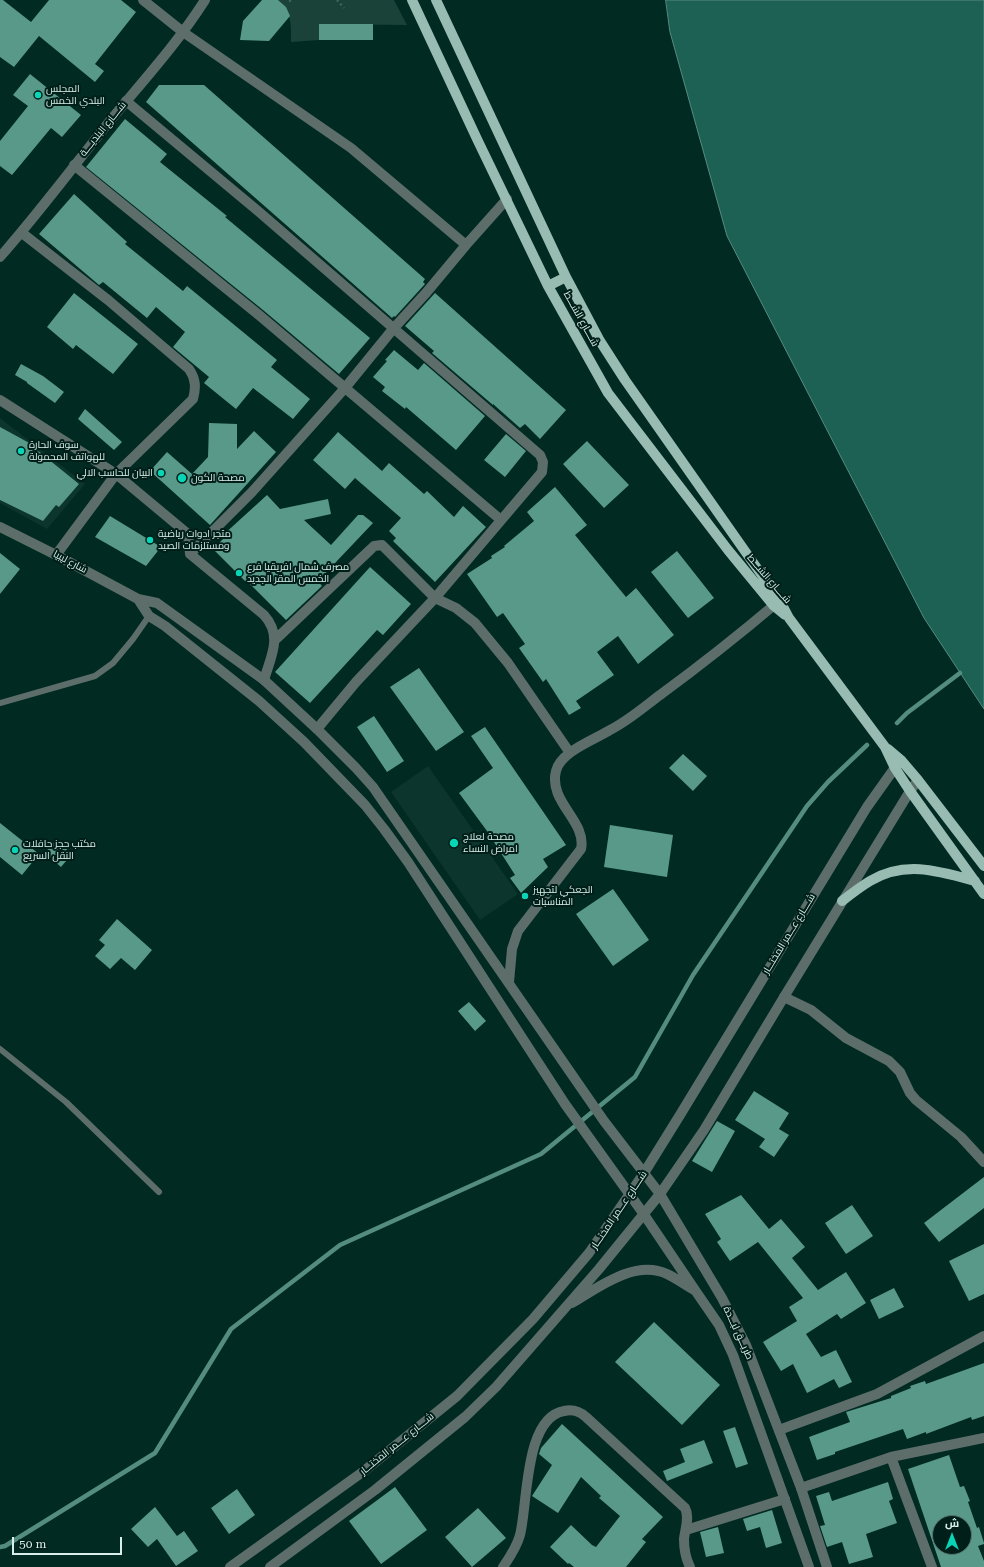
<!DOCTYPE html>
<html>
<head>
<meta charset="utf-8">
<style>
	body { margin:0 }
	#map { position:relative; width:984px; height:1567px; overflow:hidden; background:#002a22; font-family:"Roboto Serif",Cairo,serif }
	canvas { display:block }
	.north { position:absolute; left:932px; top:1515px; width:40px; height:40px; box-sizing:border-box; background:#011f19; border:1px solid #57726c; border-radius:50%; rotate:0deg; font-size:11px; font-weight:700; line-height:16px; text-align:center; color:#d9efe9 }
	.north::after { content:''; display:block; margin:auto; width:14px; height:18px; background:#07d5b6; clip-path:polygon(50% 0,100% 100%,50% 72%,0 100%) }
	.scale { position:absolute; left:12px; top:1537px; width:110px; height:18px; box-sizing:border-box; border:2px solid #d9efe9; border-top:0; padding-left:5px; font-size:12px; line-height:14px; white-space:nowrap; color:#d9efe9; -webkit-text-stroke:3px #011f19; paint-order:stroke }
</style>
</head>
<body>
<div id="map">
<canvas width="984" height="1567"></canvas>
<div class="north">ش</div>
<div class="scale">50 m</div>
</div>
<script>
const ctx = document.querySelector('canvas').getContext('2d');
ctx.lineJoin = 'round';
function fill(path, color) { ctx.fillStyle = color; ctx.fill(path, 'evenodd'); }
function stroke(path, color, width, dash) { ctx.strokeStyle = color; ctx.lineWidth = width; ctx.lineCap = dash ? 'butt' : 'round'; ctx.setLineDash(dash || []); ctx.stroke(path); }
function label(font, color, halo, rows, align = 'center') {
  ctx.font = font + ' "Roboto Serif",Cairo,serif'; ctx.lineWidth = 4; ctx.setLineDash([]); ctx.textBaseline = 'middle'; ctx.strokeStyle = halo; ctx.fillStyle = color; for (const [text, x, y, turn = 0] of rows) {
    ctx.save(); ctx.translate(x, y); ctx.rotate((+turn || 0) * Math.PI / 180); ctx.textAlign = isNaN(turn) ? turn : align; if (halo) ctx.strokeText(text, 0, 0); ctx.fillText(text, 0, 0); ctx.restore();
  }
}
fill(new Path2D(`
	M0,418L85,484L47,529L0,503Z
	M428,766L518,894L480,920L391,792Z`), '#0c352d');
fill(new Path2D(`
	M278,0H394L407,25L319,24V40L291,42C291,24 292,13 278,0Z`), '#1a4239');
const water = new Path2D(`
	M666,0H984V709L924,618L727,236L670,32Z`);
fill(water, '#1c6153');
stroke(water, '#558c80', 1);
stroke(new Path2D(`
	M897,723L907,713L960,673
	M0,1547L5,1546L155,1453L231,1329L340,1245L541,1154L635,1077L693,975L807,806L828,782L867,745`), '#558c80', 4.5);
fill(new Path2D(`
	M0,0H3L31,22L49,0H121L136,12L95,64L104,71L95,82L39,36L14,67L0,57Z
	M262,0H278L286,7L290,16L269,41L240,40L243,21Z
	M319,24H373V40H319Z
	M30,74L81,115L62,137L51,128L12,175L0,166V141L28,106L13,95Z
	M159,85H204L425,279L423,282L425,284L395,317L394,316L392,318L146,102Z
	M125,119L167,154L160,162L227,216L225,217L370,338L339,374L263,310L86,167Z
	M74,194L127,242L125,244L183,291L187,286L277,360L271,367L310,399L293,419L253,388L236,409L204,383L209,377L173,347L185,332L156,307L147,318L103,282L99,285L39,234Z
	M74,293L138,344L113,374L76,345L73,349L47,327Z
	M435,293L566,410L540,439L525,424L520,428L493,404V405L432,353L434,351L405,326Z
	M394,350L418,370L424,363L485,416L456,450L406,407L405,409L382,391L385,387L373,377L387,361L385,360Z
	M21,364L43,376L64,392L55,403L27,383V382L15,375Z
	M85,409L122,442L114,450L78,419Z
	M209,423L237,424V449L254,431L276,452L210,525L150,471L167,452L192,474L208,457Z
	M0,427L33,445L32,446L79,484L59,507L56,505L43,521L0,500Z
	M338,432L382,471L389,463L424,494L427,491L454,517L463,506L486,527L435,582L393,541L396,538L389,531L401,518L355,478L345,489L313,460Z
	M506,434L526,451L505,477L484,460Z
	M587,441L629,485L604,508L563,464Z
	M555,487L587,525L575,535L626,597L636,588L674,635L638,664L618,636L597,652L614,675L576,701L581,708L569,715L546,679L543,682L519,648L525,644L503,613L497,617L467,574L492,558L491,556L505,547L504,546L534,521L527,512Z
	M267,495L280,509L328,499L331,514L304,520L331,545L358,515H363L373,523L318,581L322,586L286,620L249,583L248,584L213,549L224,538L222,536Z
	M110,516L161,547L146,566L95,537Z
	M677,551L714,598L688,618L651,572Z
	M0,553L20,569L0,594Z
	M370,567L411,604L383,635L377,630L310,703L275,672Z
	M419,668L464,732L436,751L390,687Z
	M374,716L404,761L387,772L357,727Z
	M485,727L566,845L543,859L548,867L521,893L510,878L515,875L487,831L459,793L493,768L471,736Z
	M683,754L707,776L693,791L669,768Z
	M0,823L39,854L22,875L0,857Z
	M610,825L673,835L667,877L604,867Z
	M56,840L72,854L61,867L45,853Z
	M613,889L649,940L613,966L576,914Z
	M117,919L152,950L135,970L121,958L110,969L95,956L105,945L99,940Z
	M469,1002L486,1021L475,1031L458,1011Z
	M754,1091L789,1113L779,1129L789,1135L774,1157L759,1147L765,1139L735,1120Z
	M717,1121L735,1131L712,1172L692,1161Z
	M984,1177V1208L939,1242L924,1223Z
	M741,1195L769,1229L781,1219L805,1247L792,1258L818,1290L846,1272L866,1303L841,1319L837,1314L806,1334L821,1357L836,1350L852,1382L839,1388L834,1379L807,1393L793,1364L781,1371L763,1342L797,1321L789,1307L803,1298L758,1242L730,1261L717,1242L721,1239L705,1214Z
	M852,1205L873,1236L846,1254L825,1223Z
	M984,1244V1294L969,1301L949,1261Z
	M894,1288L904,1307L879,1319L870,1300Z
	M654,1322L720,1385L682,1425L615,1362Z
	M984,1363V1416L972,1420L971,1417L926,1434V1432L907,1439L903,1429L835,1452V1454L817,1460L809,1437L850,1422L846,1412L891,1398V1396L911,1388L910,1386L925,1381L926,1384Z
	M562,1424L663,1517L642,1539L646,1542L626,1567H574L569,1563L568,1564L550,1547L571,1525L592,1545L596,1547L620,1516L599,1498L601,1496L581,1477L558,1513L532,1496L552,1465L539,1454L541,1448Z
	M735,1427L748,1464L736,1468L723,1431Z
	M704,1440L713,1463L667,1481L663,1471L685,1462L680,1449Z
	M949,1455L960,1487L964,1486L970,1501L968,1502L977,1528L979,1527L984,1543V1544L978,1546L984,1561V1567H941L908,1469ZM940,1523H964V1547H940Z
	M888,1482L893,1499L889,1501L897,1523L866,1534L873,1557L849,1564L842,1542L827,1547L820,1526L825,1525L816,1496L829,1492L832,1501Z
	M395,1487L427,1530L381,1564L349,1521Z
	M237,1489L255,1515L229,1534L211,1508Z
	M155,1507L177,1536L184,1531L198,1551L176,1566L157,1539L148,1547L131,1529Z
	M478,1508L506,1538L472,1567L445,1537Z
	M772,1510L782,1543L766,1548L760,1527L747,1531L743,1519Z
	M718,1527L724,1553L706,1557L700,1532Z`), '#58998a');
stroke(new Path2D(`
	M337,0L344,8
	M289,1L292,0`), '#41655e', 2.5, [2, 3]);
stroke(new Path2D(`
	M0,703L95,676L113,663L133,639L149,616
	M0,1049L66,1102L159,1192`), '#5d6e6a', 6);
stroke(new Path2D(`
	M143,0L183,32L351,148L466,245L426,293L393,329L345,388L286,454L252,492L190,554
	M126,101L258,211L540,455L543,462L542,472L435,598L356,682L317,729
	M74,165L259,315L501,520
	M22,233L108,300L189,369C196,379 196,388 193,399L116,474L56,555
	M466,245L507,199
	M0,400L116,474L188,534L190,554L264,615C283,636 271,656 264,680
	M276,639L371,549L374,546L382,545L435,598L456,608L475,623L508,663L570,753
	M509,982L512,949L518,931L581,849C587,821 548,802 556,771C560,752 594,740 610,730C628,721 644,707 660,695C701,665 740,634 779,601
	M784,997L811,1010L846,1038L889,1061L900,1072L910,1093L916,1100L961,1137L984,1162
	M779,1430L877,1394L984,1336
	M891,1457L932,1567
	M801,1488L891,1457L984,1438
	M686,1530L785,1499
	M503,1567C510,1557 517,1546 520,1535C528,1504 524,1418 564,1411C573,1409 579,1411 586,1417L685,1508C690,1517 685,1529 684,1539C684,1548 686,1559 690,1567`), '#5d6e6a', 10);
stroke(new Path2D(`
	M0,257C38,214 73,167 109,122C142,82 177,44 205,0
	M0,527L56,555L138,599L157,603L264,680L317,729L356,768L373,787L604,1121L660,1194L722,1298L746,1345L801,1488L827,1567
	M138,599L149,616L165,626L259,701L304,742L365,805L384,829L408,862L565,1104L643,1213L697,1293L719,1325L733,1355L809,1567
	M572,1303C599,1287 635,1259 667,1274C676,1278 685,1285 694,1290
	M230,1567L364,1471L457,1396L533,1319L589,1253L644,1173L680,1115L867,807L899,762
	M270,1567L375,1490L465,1417L496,1387L599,1269L660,1194L704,1130L784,997L910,791L918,780`), '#5d6e6a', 10);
stroke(new Path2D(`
	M412,0L477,139L548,286L608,393L728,550L774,606L785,615
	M436,0L566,277L600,341L625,380L780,601L789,618L885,747L895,768L910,791L984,894
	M548,286L566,277
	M888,749L901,760L918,780L984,866
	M842,901C851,894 860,887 870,881C905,860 939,871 975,881`), '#98bbb2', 10);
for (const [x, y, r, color] of [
	[38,95,4,"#07d5b6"],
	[21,451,4,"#07d5b6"],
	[161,473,4,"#07d5b6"],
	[182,478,5,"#07d5b6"],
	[150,540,4,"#07d5b6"],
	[239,573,4,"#07d5b6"],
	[454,843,5,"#07d5b6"],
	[15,850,4,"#07d5b6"],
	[525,896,4,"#07d5b6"]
]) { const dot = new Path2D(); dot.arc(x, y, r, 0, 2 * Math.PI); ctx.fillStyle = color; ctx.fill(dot); stroke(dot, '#011f19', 1.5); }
label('10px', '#d9efe9', '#011f19', [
	["المجلس",46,89],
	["البلدي الخمس",46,101],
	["سوف الحارة",29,445],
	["للهواتف المحمولة",29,457],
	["البيان للحاسب الالي",153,473,"right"],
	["مصحة الكون",191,478],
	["متجر ادوات رياضية",158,534],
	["ومستلزمات الصيد",158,546],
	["مصرف شمال افريقيا فرع",247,567],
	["الخمس المقر الجديد",247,579],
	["مصحة لعلاج",463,837],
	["امراض النساء",463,849],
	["مكتب حجز حافلات",23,844],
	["النقل السريع",23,856],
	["الجعكي لتجهيز",533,890],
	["المناسبات",533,902]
], 'left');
label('10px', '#d9efe9', '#011f19', [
	["شــــارع البلديــــة",103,129,-51],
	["شــــارع الشـــط",581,319,61],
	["شارع ليبيا",70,562,28],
	["شــــارع الشـــط",769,579,49],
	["شــــارع عـــمر المختـــار",789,934,-59],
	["شــــارع عـــمر المختـــار",619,1210,-56],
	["طريـــق لبـــدة",738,1333,65],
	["شــــارع عـــمر المختـــار",397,1444,-39]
]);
</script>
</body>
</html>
